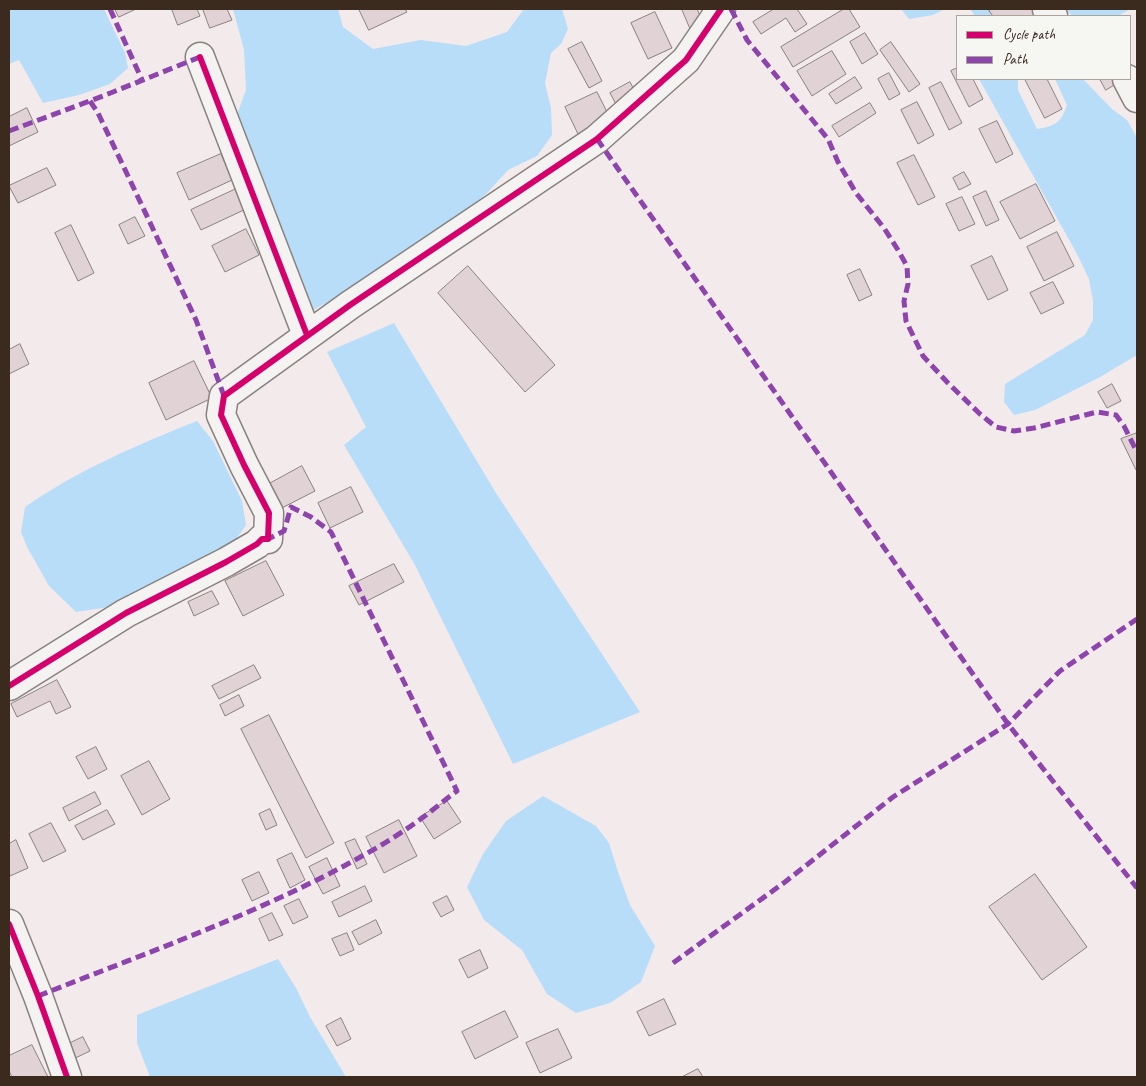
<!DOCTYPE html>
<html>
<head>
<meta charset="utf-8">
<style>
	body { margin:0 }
	#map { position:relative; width:1146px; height:1086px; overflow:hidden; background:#f3eaeb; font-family:Caveat,sans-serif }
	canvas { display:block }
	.frame { position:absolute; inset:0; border:10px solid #3b2a1e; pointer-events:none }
	.legend { position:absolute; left:956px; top:15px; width:175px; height:65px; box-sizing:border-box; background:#f6f6f2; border:1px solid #aba49d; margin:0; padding:6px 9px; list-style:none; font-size:15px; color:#3b2a1e }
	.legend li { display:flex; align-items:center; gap:10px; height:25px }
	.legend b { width:25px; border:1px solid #aba49d }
</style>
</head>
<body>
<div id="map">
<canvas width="1146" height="1086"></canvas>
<div class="frame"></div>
<ul class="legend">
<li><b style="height:6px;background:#d6006c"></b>Cycle path</li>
<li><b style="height:6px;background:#8e44ad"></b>Path</li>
</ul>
</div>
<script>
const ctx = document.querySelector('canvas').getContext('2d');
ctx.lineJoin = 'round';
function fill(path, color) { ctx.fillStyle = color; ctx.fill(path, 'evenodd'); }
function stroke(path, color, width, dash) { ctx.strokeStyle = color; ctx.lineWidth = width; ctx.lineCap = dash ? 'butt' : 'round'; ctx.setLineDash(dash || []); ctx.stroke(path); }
fill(new Path2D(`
	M9,9H104L125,53L128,68L110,84L79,95L43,103L19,60L9,64Z
	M233,9H338L343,27L373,49L421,40L466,46L507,32L524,9H562L568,29L561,44L551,53L545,83L551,108L552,135L537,156L508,170L487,193L445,229L368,280L302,316L236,117L246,90L244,50Z
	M901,9H945L933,15L909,19Z
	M970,9H1020L1012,16H975Z
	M1064,9H1130L1118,16H1073Z
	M979,79H1018V90L1037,129C1055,126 1061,123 1067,105L1055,79H1083L1112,109L1127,120L1137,138V355L1100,377L1035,410L1014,415L1004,402L1005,384L1085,335L1093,320V301L1089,279L1077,254Z
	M394,323L496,493L640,712L513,764L415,565L344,445L366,427L327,352Z
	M197,421L213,441L242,501L246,525L235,541L154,589L109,607L76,612L49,586L27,547L21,532L25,507C78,470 137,445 197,421Z
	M543,796L596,826L609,843L618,872L630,905L655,946L641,982L610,1003L576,1013L547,994L522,950L484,920L467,887L483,854L506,821Z
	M278,959L296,988L310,1017L346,1077H150L137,1043V1015Z`), '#b8ddf9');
const building = new Path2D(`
	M115,9H136L119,17Z
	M172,9H197L200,16L178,25Z
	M203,9H227L232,20L210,28Z
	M359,9H405L407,12L369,30Z
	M682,9H697L706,29L693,35Z
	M774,9H797L807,24L795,32L786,18L761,34L753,22Z
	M844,9H849L860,27L793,67L781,47Z
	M992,9H1037L1042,16H993L989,11Z
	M655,12L672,48L648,59L631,23Z
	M865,33L878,54L862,64L850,42Z
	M582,42L602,81L589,88L568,49Z
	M891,42L920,84L909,92L880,50Z
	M832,51L846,74L812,96L797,71Z
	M957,68V79H973L983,99L969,107L951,71Z
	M889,73L900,94L889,100L878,79Z
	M855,77L862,88L836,104L829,94Z
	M1025,79H1047L1062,109L1045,118Z
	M1100,79H1124L1106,90Z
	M630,82L638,97L618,108L610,93Z
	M941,82L962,123L949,130L929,88Z
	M597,92L610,118L578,134L565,107Z
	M917,102L934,135L918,144L901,110Z
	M870,103L876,113L839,137L832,126Z
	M27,108L38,132L9,146V117Z
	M997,121L1013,154L996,163L979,129Z
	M221,154L232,180L189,200L177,173Z
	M914,155L935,197L918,205L897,163Z
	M47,168L56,185L18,203L9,186Z
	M964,172L971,184L959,190L953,178Z
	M1036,184L1055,221L1020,239L1000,202Z
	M236,189L246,209L201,230L191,210Z
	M986,191L999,220L986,226L973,197Z
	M962,197L975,224L959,231L946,204Z
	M135,217L145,236L128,244L119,225Z
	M71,225L94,273L78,281L55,233Z
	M246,229L259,255L225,272L212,246Z
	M1057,232L1074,266L1044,281L1027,247Z
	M992,256L1008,290L988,300L971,266Z
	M468,266L555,365L525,392L438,293Z
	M860,269L872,295L859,301L847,275Z
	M1053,282L1064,303L1041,314L1030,293Z
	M20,344L29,364L9,374V350Z
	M194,361L212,398L166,420L149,383Z
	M1112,384L1121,401L1107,408L1098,392Z
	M1137,433V470H1136L1121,439Z
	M302,466L315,491L272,513L260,489Z
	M351,487L363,512L330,528L318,503Z
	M266,561L284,595L243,616L225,581Z
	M394,564L404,582L359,605L349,586Z
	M212,591L219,604L194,616L188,602Z
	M254,665L261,678L219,699L212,686Z
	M57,680L71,707L56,714L50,701L17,717L11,704Z
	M239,695L244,706L225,716L220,705Z
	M269,715L334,843L306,858L241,729Z
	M96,747L107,769L88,779L76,757Z
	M149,761L170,799L142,815L121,776Z
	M95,792L101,804L69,821L63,808Z
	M447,801L461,822L434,839L420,817Z
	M270,809L277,825L266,830L259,814Z
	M107,810L115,824L83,840L75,826Z
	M399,820L417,856L384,873L366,837Z
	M51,823L66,851L43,862L29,834Z
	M355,839L367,864L357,869L345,843Z
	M16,840L28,868L10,876L9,872V844Z
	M292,853L305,880L290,888L277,860Z
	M327,858L340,886L323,894L309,867Z
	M259,872L269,893L252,901L242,880Z
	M1035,874L1087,947L1042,980L989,907Z
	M365,886L372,901L339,917L332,902Z
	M447,896L454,910L441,917L433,903Z
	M299,899L308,917L293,924L284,906Z
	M272,913L283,935L269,941L259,919Z
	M376,920L382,933L359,945L352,932Z
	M347,933L354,950L340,956L332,939Z
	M480,950L488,968L468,978L459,960Z
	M664,999L676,1024L649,1036L637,1012Z
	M505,1011L518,1037L475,1059L462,1032Z
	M341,1018L351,1039L337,1046L326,1026Z
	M558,1029L572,1058L540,1073L526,1043Z
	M83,1037L90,1051L67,1062L60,1048Z
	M32,1045L48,1077H12L9,1071V1056Z
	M698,1069L703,1077H682Z`);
fill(building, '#e1d2d5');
stroke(building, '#89827f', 1);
const minor = new Path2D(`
	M1047,9L1053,16
	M200,57L307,335
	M1127,79L1137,98
	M9,686L126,613L226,562L257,544L262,539H268L269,513L244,465L221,415L224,396L350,305L597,139L686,60L721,9
	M9,924L38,996L67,1077`);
stroke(minor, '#89827f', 31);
stroke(minor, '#f5f3f2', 28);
stroke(new Path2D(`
	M110,9L142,80
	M731,9L747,40L828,139L838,162L856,193L884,228L898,250L907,266L908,284L904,301L906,321L923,356L948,383L980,414L996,427L1014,431L1034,428L1097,412L1116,415L1124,426L1137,452
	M90,101L98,113L128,176L196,320L224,396
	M9,131L103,96L200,57
	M597,139L1008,724L1137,888
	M673,963L785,882L893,797L1008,724L1060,671L1137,619
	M38,996C141,955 246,918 344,866C368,853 393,839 415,823C430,813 443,801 457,791L331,532L311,517L291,507L284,531L268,539`), '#8e44ad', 5, [10, 5]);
stroke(new Path2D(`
	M200,57L307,335
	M9,686L126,613L226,562L257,544L262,539H268L269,513L244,465L221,415L224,396L350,305L597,139L686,60L721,9
	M9,924L38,996L67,1077`), '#d6006c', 6);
</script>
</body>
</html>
